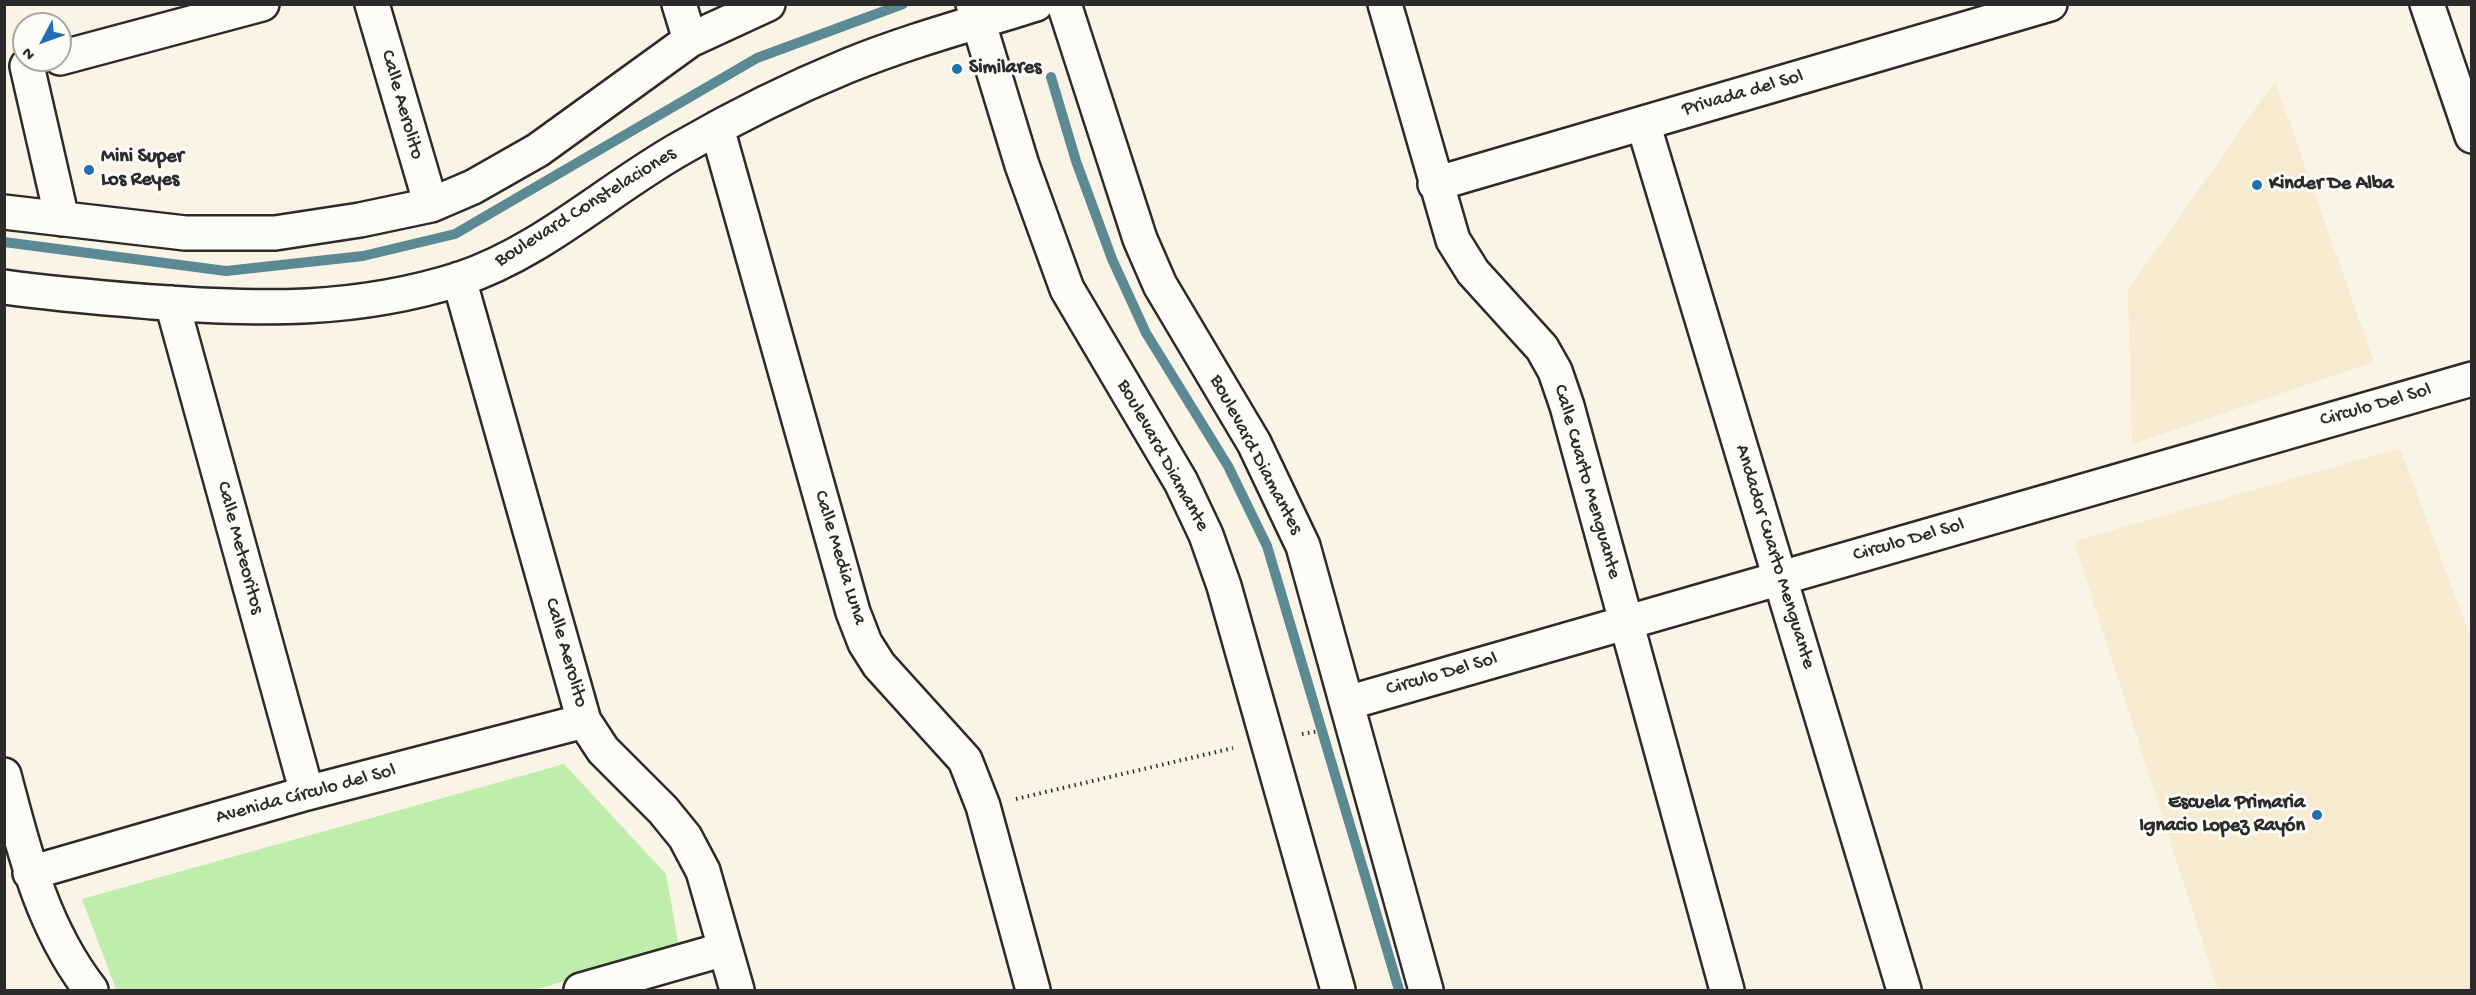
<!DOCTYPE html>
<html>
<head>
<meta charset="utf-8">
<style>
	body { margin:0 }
	#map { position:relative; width:2476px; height:995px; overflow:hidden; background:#faf4e6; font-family:"Gochi Hand",sans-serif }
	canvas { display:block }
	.frame { position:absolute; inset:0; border:6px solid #2b2b2b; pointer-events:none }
	.north { position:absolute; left:12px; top:12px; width:60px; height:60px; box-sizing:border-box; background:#fdfcf7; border:2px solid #a9a8a5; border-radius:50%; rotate:229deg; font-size:16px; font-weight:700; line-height:24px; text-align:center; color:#2b2b2b }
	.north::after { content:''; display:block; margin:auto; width:21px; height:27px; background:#1f6fb2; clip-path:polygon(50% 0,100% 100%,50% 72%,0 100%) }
</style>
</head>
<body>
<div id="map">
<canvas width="2476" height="995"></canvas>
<div class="frame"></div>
<div class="north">N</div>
</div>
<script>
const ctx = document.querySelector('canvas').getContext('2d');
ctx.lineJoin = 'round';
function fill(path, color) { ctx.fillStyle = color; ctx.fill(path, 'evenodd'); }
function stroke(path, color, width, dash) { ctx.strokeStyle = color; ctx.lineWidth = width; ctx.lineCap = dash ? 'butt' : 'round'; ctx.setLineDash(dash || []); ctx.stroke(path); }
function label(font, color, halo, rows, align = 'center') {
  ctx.font = font + ' "Gochi Hand",sans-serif'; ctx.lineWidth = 6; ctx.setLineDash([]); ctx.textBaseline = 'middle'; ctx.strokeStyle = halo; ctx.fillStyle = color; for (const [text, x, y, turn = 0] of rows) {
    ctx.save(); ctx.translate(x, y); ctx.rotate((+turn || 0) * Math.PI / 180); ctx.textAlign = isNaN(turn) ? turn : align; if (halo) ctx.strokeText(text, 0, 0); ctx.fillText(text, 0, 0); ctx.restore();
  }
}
fill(new Path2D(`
	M2275,81L2374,362L2132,444L2128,290Z
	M2400,448L2471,639V990H2218L2074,541Z`), '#f6ead1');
fill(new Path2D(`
	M564,764L666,874L679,947L534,990H118L116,989L82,899Z`), '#bfeeac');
stroke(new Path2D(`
	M1051,77L1076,161L1112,259L1146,333L1228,466L1267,546L1399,990
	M4,242L226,271L363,256L455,234L757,58L903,4`), '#5c8a94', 10);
const minor = new Path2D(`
	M372,4L431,205
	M679,4L690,40
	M973,4L1022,165L1067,289L1181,482L1206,535L1224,586L1338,990
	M1064,4L1140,239L1160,285L1254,443L1303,546L1426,990
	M1385,4L1453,240L1473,272L1542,348L1555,371L1567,406L1727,990
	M2427,4L2472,136
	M60,58L262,4
	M27,66L62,219
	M1643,123L1904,990
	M717,128L853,612L865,643L879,665L965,760L983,806L1033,990
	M1435,184L2050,4
	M4,212L185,233H275L360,220L431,205L473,187L538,150L690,40L768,4
	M459,279L584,721L603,750L663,810L685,837L703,871L737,990
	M4,287C54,294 104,298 153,302C260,310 356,312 460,279C542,252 608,189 683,147C735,117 791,89 847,66C908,41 972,24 1036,4
	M172,303L307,793
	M1347,703L2472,379
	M4,775C24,851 42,927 91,990
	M30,873L307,793L584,721
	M581,990L725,949`);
stroke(minor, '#2b2b2b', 38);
stroke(new Path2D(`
	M1302,734L1319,731
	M1016,799L1233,748`), '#2b2b2b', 4, [1.5, 4.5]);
stroke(minor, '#fdfcf7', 33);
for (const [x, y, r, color] of [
	[957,69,6,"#1f6fb2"],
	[89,170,6,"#1f6fb2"],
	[2257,185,6,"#1f6fb2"],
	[2317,815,6,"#1f6fb2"]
]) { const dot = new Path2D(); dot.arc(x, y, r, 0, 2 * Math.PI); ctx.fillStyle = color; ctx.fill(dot); stroke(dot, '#fdfcf7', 2); }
label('bold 20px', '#2b2b2b', '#fdfcf7', [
	["Similares",969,69],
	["Mini Super",101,158],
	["Los Reyes",101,181],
	["Kinder De Alba",2269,185],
	["Escuela Primaria",2305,804,"right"],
	["Ignacio Lopez Rayón",2305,827,"right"]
], 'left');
label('20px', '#2b2b2b', '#fdfcf7', [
	["Privada del Sol",1743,94,-16],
	["Calle Aerolito",401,105,74],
	["Boulevard Constelaciones",586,208,-32],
	["Circulo Del Sol",2376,406,-16],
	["Boulevard Diamantes",1255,455,62],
	["Boulevard Diamante",1162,456,61],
	["Calle Cuarto Menguante",1586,482,74],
	["Circulo Del Sol",1909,541,-16],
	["Calle Meteoritos",239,548,75],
	["Andador Cuarto Menguante",1774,557,73],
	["Calle Media Luna",839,558,73],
	["Calle Aerolito",565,653,74],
	["Circulo Del Sol",1442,675,-16],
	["Avenida Círculo del Sol",306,795,-15]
]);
</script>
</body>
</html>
